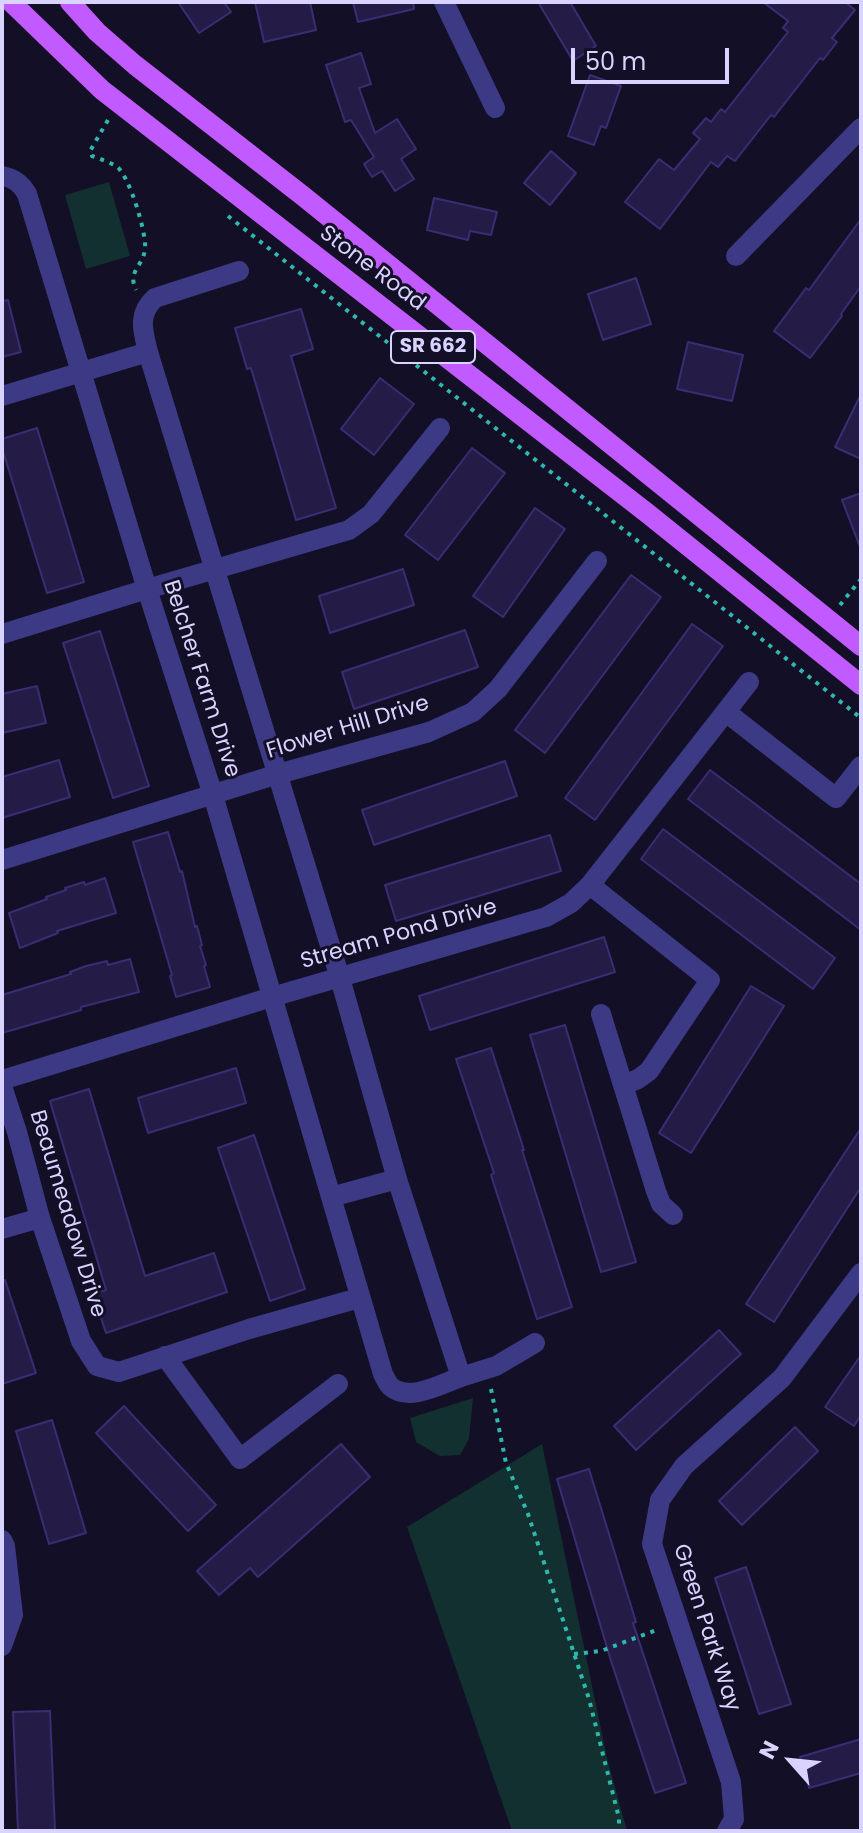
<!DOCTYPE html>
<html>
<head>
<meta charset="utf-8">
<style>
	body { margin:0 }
	#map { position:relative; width:863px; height:1833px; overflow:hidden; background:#130f26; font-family:Poppins,sans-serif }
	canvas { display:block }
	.frame { position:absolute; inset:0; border:4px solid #d9d4ff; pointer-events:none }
	.north { position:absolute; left:751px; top:1721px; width:80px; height:80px; -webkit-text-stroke:6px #130f26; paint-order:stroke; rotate:297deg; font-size:22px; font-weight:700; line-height:32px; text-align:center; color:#d9d4ff }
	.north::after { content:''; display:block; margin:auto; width:28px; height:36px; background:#d9d4ff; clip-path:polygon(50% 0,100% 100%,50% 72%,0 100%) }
	.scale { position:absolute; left:571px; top:48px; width:158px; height:36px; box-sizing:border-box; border:4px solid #d9d4ff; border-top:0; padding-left:10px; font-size:24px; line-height:28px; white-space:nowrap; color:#d9d4ff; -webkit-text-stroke:6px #130f26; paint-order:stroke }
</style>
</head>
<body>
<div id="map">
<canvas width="863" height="1833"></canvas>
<div class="frame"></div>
<div class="north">N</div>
<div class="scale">50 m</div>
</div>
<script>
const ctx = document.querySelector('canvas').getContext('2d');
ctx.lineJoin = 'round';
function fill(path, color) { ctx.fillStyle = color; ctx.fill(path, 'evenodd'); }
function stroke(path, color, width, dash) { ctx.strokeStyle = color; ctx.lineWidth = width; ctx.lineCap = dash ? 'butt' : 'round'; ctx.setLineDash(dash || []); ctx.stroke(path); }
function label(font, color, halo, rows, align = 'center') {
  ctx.font = font + ' Poppins,sans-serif'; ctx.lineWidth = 6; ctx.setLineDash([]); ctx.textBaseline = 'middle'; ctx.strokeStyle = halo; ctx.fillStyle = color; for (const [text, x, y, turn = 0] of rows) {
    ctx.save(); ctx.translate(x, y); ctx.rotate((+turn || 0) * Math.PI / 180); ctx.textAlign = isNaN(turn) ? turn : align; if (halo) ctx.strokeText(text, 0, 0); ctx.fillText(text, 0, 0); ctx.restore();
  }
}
fill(new Path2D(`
	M109,182L130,256L86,269L65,195Z
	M473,1398L469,1439L460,1455L440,1456L416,1442L410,1418Z
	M542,1444L607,1758L627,1831H512L407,1527Z`), '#12302f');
const building = new Path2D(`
	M178,2H224L231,12L199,33Z
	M255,2H310L316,30L264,42Z
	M353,2H413L414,9L358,22Z
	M538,2H570L596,46L573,61Z
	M763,2H845L855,10L832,38L837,42L823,60L820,58L774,117L771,115L735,161L727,156L718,167L711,162L660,229L625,202L659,159L674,170L700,139L693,133L706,118L711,122L721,109L725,112L788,32L783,28L788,21Z
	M361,53L371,84L359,88L375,133L397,119L416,149L401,159L414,179L395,191L382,171L372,177L364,164L374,157L351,120L345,122L326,65Z
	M590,75L621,86L606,128L601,126L594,145L568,136Z
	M551,151L576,173L550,205L524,183Z
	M434,198L497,212L491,235L470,231L468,240L427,230Z
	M861,219V286L841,314L842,316L810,358L774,331L806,288L809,290Z
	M636,278L651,324L603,340L588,294Z
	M8,300L21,352L2,357V301Z
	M301,309L313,349L291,356L336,508L296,520L251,368L247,369L235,328Z
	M688,342L743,355L732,401L677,389Z
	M380,378L414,404L374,455L341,429Z
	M861,394V459L835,447Z
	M37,428L84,582L47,593L2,448V439Z
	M472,448L505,473L438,560L405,535Z
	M861,493V547H860L842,500Z
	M535,508L565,529L503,617L473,596Z
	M403,569L414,605L330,633L319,596Z
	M631,575L661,597L545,753L515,730Z
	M692,624L723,646L595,820L565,798Z
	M465,630L478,667L354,709L342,672Z
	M100,631L149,786L113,798L63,643Z
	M37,686L46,723L2,733V694Z
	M59,760L70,797L2,818V777Z
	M505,761L517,796L374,845L362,810Z
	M710,770L861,884V930L688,799Z
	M663,829L835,958L813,989L641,859Z
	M168,832L180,872L182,871L195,927L197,926L202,945L200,946L206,965L204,966L210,987L176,997L170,976L172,975L133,842Z
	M550,835L561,871L396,921L385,885Z
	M105,878L116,913L57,931L58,933L20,948L9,913L47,899L46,897L66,890L65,888L84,882L85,885Z
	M604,937L615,972L430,1030L419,996Z
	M130,959L139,992L81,1007V1010L2,1033V995L71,974L70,972L86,966L107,961L108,965Z
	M751,986L784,1006L691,1153L659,1133Z
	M565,1025L636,1262L601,1272L530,1035Z
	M491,1048L524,1150H522L572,1307L537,1319L491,1175L494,1173L456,1059Z
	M236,1068L246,1103L148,1133L138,1098Z
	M89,1089L145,1276L214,1253L227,1292L106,1333L93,1294L106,1290L50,1101Z
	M861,1128V1187L774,1322L746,1304Z
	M254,1135L305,1289L270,1301L218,1148Z
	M2,1280H5L36,1373L2,1384Z
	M719,1330L741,1354L636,1450L614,1426Z
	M861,1355V1415L854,1426L825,1407Z
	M124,1406L216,1505L188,1531L96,1433Z
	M52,1420L86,1533L49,1544L16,1431Z
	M795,1427L818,1451L742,1525L719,1501Z
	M341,1444L370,1477L258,1577L250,1568L219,1595L197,1571Z
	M589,1469L636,1622L633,1623L686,1783L655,1793L611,1661L557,1479Z
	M746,1567L791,1704L759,1714L715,1578Z
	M50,1711L55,1831H18L13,1712Z
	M861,1739V1773L809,1788L800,1757Z`);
fill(building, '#241b47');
stroke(building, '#3b2d73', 2);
stroke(new Path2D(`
	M108,120L90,151L92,156C100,159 109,162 116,166C129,174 147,234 145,249C143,267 127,271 136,290
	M228,216L861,718
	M840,605L861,579
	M491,1389L506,1463L528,1514L589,1699L619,1818V1831
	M574,1654L601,1651L659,1629`), '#2fb8b0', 4, [4, 6]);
stroke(new Path2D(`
	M444,2L495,108
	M2,176C14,178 21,183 27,194L147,589L213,795L383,1374C384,1376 389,1385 390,1386C409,1403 441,1384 461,1377L397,1179L340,978L148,352C143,331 137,314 155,298L239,271
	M736,256L861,128
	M2,396L148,352
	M2,634L147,589L349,530L371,514L440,428
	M726,712L836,798L861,766
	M2,860L278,774L429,732L473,712L498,689L597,561
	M590,885L710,980L649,1071L638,1079L624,1085
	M601,1014L656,1191L661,1204L673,1215
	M2,1080L272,997L546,917L571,903L590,885L749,682
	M2,1086L17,1132L40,1218L81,1341L97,1366L119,1372L249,1329L359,1298
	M331,1197L397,1179
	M2,1229L40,1218
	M165,1356L240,1459L338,1384
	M461,1377L496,1366L535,1343
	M2,1540L5,1546L13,1615L2,1646
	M727,1831L734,1819L731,1782L652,1544L660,1500L684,1466L782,1378L861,1273`), '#3d3a85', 20);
stroke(new Path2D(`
	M11,2L102,90L647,513L861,685
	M70,2L97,32L135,65L303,196L861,646`), '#c25bff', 20);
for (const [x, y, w] of [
	[433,347,84]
]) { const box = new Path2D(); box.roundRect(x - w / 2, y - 16, w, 32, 6); ctx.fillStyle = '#130f26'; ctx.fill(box); stroke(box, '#d9d4ff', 2); }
label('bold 20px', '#d9d4ff', null, [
	["SR 662",433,347]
]);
label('22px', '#d9d4ff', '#130f26', [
	["Stone Road",372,269,37],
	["Belcher Farm Drive",201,679,72],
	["Flower Hill Drive",348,728,-17],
	["Stream Pond Drive",399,935,-16],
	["Beaumeadow Drive",67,1214,73],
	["Green Park Way",706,1628,72]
]);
</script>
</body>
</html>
